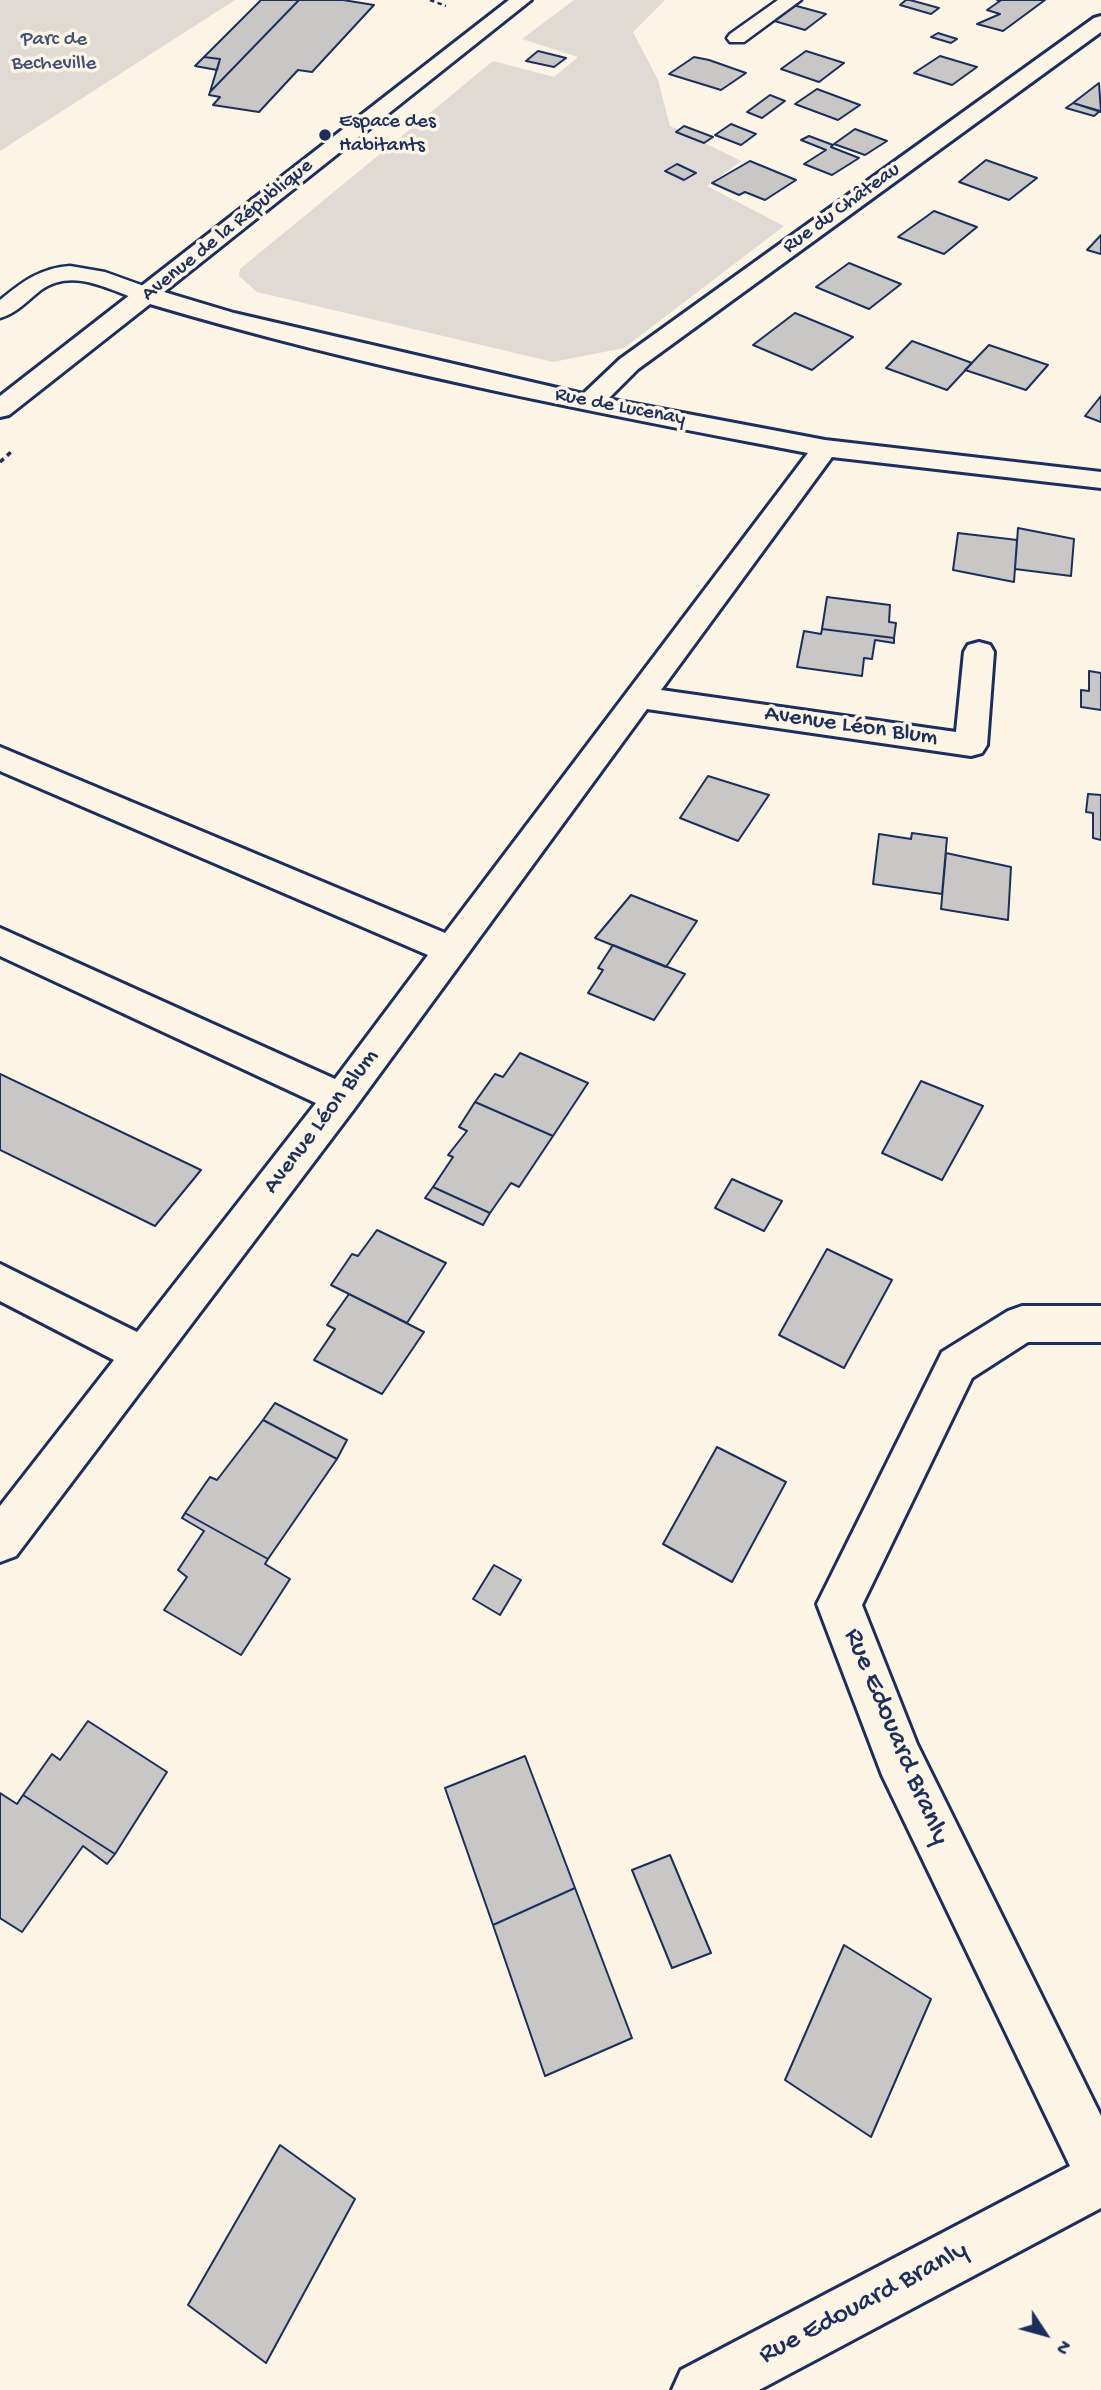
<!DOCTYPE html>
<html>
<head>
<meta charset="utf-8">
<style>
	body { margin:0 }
	#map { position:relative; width:1101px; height:2390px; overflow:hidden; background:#fcf5e5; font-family:"Gochi Hand",sans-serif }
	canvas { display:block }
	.north { position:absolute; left:1010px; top:2299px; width:70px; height:70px; -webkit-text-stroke:5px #fcf5e5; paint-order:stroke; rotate:126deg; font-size:19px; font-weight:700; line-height:28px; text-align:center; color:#1b2f5e }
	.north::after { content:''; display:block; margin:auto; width:24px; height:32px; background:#1b2f5e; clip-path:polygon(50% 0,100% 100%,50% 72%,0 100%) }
</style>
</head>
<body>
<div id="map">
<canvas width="1101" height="2390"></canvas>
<div class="north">N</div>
</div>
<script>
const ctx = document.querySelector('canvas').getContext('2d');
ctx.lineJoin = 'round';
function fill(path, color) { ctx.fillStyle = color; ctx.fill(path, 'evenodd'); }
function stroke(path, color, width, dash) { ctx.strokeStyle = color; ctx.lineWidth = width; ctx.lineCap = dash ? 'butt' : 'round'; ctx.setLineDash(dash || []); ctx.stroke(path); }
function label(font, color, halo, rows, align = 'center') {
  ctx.font = font + ' "Gochi Hand",sans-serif'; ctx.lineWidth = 7; ctx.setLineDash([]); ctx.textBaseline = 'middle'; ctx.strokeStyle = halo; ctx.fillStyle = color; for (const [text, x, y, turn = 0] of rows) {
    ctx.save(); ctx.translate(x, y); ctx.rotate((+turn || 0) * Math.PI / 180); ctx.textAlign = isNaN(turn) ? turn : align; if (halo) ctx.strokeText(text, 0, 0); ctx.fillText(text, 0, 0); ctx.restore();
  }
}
fill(new Path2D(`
	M0,0H235L0,151Z
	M574,0H665L633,32L658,80L670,126L741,161L707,186L784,226L624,348L553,362L257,292L239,276L240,269L493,61L554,77L578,57L522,39Z`), '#dfdbd4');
const building = new Path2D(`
	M261,0H299L210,92L220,59L204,57Z
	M299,0H343L374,5L312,72L298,70L259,112L213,105L220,97L209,95L210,92Z
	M906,0H910L939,8L931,14L900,5Z
	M997,0H1045L1003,31L977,24L1000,14L987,10L1000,1Z
	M793,5L826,14L805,30L771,20Z
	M938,33L957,39L951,43L931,37Z
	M538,51L566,58L554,67L526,61Z
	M806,51L844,63L819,82L781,69Z
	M940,56L977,67L952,85L914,73Z
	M204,57L220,59L217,70L195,66Z
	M694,57L709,60L746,73L721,90L669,74Z
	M1099,83L1101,112L1073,103Z
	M817,89L860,105L838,120L795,104Z
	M770,95L785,101L762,118L747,112Z
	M1073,103L1100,111L1094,116L1066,108Z
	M731,124L756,134L741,145L715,135Z
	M684,126L713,137L704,143L676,132Z
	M855,129L887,141L865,155L834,144Z
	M809,136L833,145L831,147L859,158L832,175L804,164L826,150L801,140Z
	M986,160L1037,178L1009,200L959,182Z
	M750,161L796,180L765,200L745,192L739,195L712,183Z
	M677,164L696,173L684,180L665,171Z
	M934,211L977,227L944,254L898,237Z
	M1101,235V254L1087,250Z
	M849,263L901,284L869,309L816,287Z
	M795,313L853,337L812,370L753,345Z
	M912,341L972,363L947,390L886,368Z
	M989,345L1048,365L1026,390L965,370Z
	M1101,396V422L1085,416Z
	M1018,528L1074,539L1071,576L1015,569Z
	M958,533L1017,540L1014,582L953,570Z
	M827,597L890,605L889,622L896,623L894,638L822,629Z
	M822,629L894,638V643L875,640L872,659L864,658L862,676L797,667L804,631L821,634Z
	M1089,671L1101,673V710L1081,707V690L1089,691Z
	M708,776L769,795L738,841L680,818Z
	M1088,794L1101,795V840L1093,838V813L1086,812Z
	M912,833L947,838L942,894L873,884L879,834L911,839Z
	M946,853L1011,867L1008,920L941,909Z
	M631,895L697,921L666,967L595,938Z
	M613,945L685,974L654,1020L588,993L603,970L598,968Z
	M520,1053L588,1083L553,1136L475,1102L495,1074L503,1077Z
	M0,1074L201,1170L155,1226L0,1150Z
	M921,1081L983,1106L942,1180L882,1153Z
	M475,1102L553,1136L519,1187L511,1183L490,1213L433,1187L453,1157L448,1155L467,1131L459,1127Z
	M732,1179L782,1201L764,1231L715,1208Z
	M433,1187L490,1213L483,1225L425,1198Z
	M377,1230L446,1263L407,1323L331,1285L352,1254L358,1256Z
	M827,1249L892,1280L844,1368L779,1335Z
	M349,1294L424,1332L382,1394L314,1360L335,1329L327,1325Z
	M275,1403L347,1440L337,1459L263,1420Z
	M263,1420L337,1459L268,1559L185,1513L210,1477L217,1480Z
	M717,1447L786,1482L732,1582L663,1544Z
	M185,1513L268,1559L265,1564L290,1579L241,1655L164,1610L187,1577L178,1570L204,1531L182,1518Z
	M494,1565L521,1580L500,1615L473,1599Z
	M88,1721L167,1772L115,1854L23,1795L52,1754L60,1760Z
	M525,1756L575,1888L493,1925L445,1788Z
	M0,1793L17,1804L23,1795L115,1854L107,1864L83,1846L22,1932L0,1918Z
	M670,1855L711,1953L672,1968L632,1870Z
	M575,1888L632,2038L545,2076L493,1925Z
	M844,1945L931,1999L871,2137L785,2080Z
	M280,2145L355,2199L266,2363L188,2305Z`);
fill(building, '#c8c7c6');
stroke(building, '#1b2f5e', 2);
const service = new Path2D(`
	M778,0H801L744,42H730L727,38L730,34Z
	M70,266L105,272L155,290L159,295L155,300L147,302C112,293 76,266 41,290C28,300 16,314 0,318V300C22,282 40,268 70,266Z`);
const minor = new Path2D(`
	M509,0H531L164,292L234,313L583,394L620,359L1094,18L1101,16V32L638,369L608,399L825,440L1101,472V488L832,457L661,690L956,732L964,652L968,645L979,642L990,645L994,652L987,745L982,753L971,756L647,709L354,1109L16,1556L0,1562V1506L114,1360L0,1301V1264L137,1332L316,1103L0,956V928L335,1079L428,955L0,771V747L445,933L808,453C587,411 365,368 150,304L9,415L0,417V396Z
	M1022,1306H1101V1342H1028L972,1378L862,1605L917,1744L1101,2116V2208L759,2390H672L681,2370L1070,2166L882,1775L817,1604L942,1352L1008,1311Z`);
stroke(service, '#1b2f5e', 5);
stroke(minor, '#1b2f5e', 6);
stroke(new Path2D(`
	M430,0L446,6`), '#1b2f5e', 2.5, [4.5, 3.5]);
stroke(new Path2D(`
	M0,462L11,452`), '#1b2f5e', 3.5, [5, 4.5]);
fill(service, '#fcf5e5');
fill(minor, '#fcf5e5');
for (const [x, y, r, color] of [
	[325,135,7,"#1b2f5e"]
]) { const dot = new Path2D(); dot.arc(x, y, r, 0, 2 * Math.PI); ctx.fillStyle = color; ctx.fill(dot); stroke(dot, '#fcf5e5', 2.5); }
label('21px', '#425176', '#fcf5e5', [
	["Parc de",54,41],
	["Becheville",54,65]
]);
label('21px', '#1b2f5e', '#fcf5e5', [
	["Espace des",339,123],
	["Habitants",339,147]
], 'left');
label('21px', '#1b2f5e', '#fcf5e5', [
	["Rue du Château",842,209,-36],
	["Avenue de la République",228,231,-39],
	["Rue de Lucenay",620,408,11]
]);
label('24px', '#1b2f5e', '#fcf5e5', [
	["Avenue Léon Blum",851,727,8],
	["Avenue Léon Blum",322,1122,-53]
]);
label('28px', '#1b2f5e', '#fcf5e5', [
	["Rue Edouard Branly",895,1737,67],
	["Rue Edouard Branly",864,2304,-28]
]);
</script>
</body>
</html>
